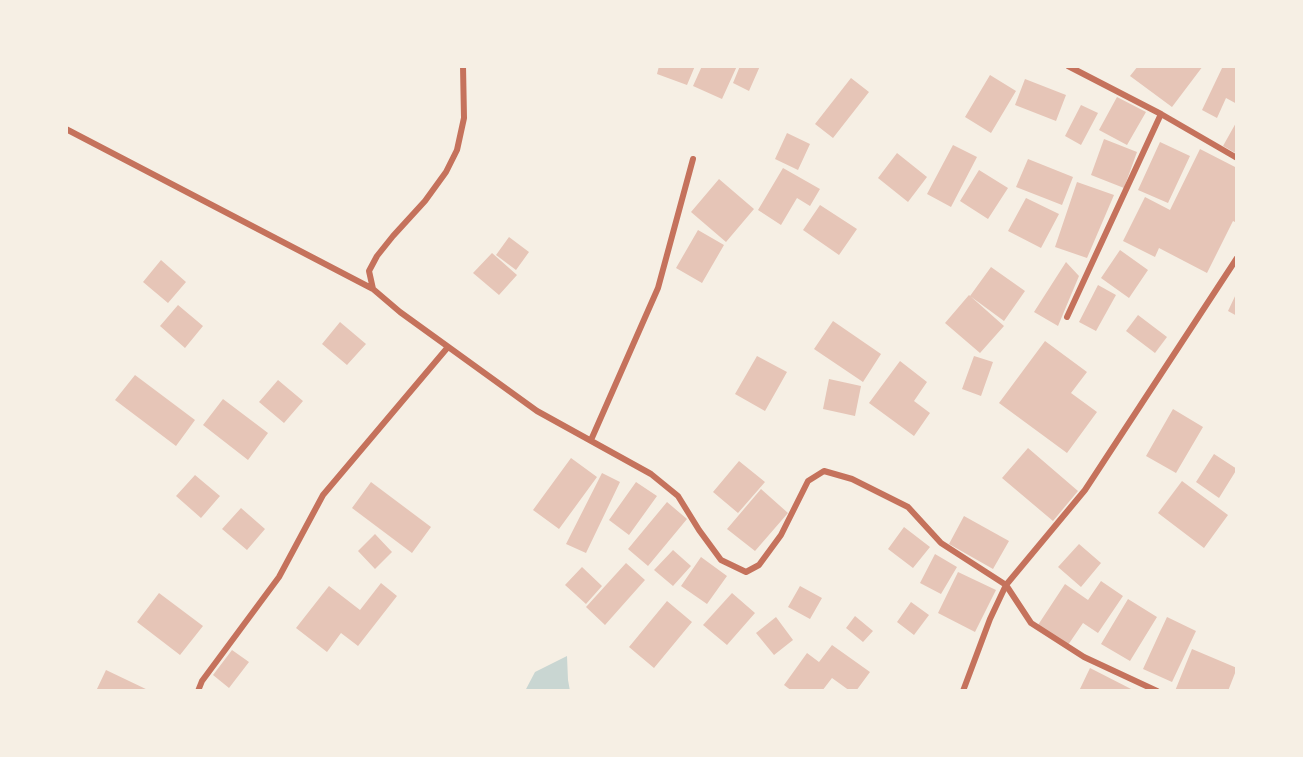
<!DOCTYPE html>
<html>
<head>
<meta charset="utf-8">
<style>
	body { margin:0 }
	#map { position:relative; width:1303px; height:757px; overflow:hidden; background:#f6efe4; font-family:Jost,sans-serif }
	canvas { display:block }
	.frame { position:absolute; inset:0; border:68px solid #f6efe4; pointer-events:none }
</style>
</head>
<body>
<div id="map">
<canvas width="1303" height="757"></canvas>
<div class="frame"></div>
</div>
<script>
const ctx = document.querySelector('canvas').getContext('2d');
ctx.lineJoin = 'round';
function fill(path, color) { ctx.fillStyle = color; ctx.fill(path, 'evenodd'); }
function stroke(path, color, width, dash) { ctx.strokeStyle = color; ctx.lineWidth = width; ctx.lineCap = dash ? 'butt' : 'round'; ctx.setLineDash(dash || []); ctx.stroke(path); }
fill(new Path2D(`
	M567,656L568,680L570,691H525L535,672Z`), '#c9d6d2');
fill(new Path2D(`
	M659,66H695L687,85L657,74Z
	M702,66H737L722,99L693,86Z
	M740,66H760L749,91L733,83Z
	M1138,66H1203L1172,107L1130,76Z
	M1223,66H1237V104L1226,98L1217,118L1202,110Z
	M990,75L1016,91L991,133L965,117Z
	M851,78L869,92L833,138L815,124Z
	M1025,79L1066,95L1056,121L1015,105Z
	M1117,97L1146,112L1127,145L1099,130Z
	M1081,105L1098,113L1081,145L1065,136Z
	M1237,121V154L1223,146Z
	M787,133L810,144L798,170L775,159Z
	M1104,139L1137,152L1124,188L1091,175Z
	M1160,142L1190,156L1168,203L1138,190Z
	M953,145L977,157L951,207L927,194Z
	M1200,149L1237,168V217L1235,222L1233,221L1207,273L1159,248L1155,257L1123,241L1145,197L1170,210Z
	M897,153L927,177L908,202L878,178Z
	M1028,159L1073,177L1062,205L1016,187Z
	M783,168L820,189L810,206L797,198L781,225L758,210Z
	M979,170L1008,188L988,219L960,201Z
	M719,179L754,209L726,242L691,212Z
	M1077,182L1114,195L1087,258L1055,247Z
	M1026,198L1059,214L1041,248L1008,231Z
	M820,205L857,229L839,255L803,230Z
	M698,230L724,245L702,283L676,268Z
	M509,237L529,252L516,270L496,255Z
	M1120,250L1148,270L1129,298L1101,278Z
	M492,253L517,275L499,295L473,273Z
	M161,260L186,282L168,303L143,282Z
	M1066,262L1079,276L1058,326L1034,312Z
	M991,267L1025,291L1004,321L970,296Z
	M1098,285L1116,295L1096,331L1079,322Z
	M1237,292V316L1228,311Z
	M969,295L1004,326L980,353L945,323Z
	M178,305L203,326L185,348L160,326Z
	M1138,315L1167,337L1155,353L1126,331Z
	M833,321L881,354L863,382L814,349Z
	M340,322L366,344L347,365L322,344Z
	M1045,341L1087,372L1071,393L1097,412L1067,453L999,403Z
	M757,356L787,372L765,411L735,394Z
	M974,356L993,362L981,396L962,389Z
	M900,361L927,382L914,401L930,413L914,436L869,403Z
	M135,375L195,420L176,446L115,400Z
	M829,379L861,386L855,416L823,409Z
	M278,380L303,401L284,423L259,402Z
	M223,399L268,433L248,460L203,425Z
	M1173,409L1203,427L1176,473L1146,456Z
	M1028,448L1078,491L1053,521L1002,478Z
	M1214,454L1237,469L1219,498L1196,482Z
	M571,458L597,477L559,529L533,510Z
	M739,461L765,482L738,513L713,492Z
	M602,473L620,482L586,553L566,544Z
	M195,475L220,496L201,518L176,496Z
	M1182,481L1228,515L1204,548L1158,513Z
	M371,482L431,527L412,553L352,508Z
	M636,482L657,496L629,535L609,520Z
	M761,489L788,513L755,551L727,529Z
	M667,502L687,519L648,566L628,549Z
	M241,508L265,529L247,550L222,529Z
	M964,516L1009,541L993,569L949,544Z
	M904,527L930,547L913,568L888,549Z
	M375,534L392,552L375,569L358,551Z
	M1079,544L1101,563L1081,587L1058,567Z
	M673,550L691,566L673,586L654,570Z
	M935,554L957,567L941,594L920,583Z
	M701,557L727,576L707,604L681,586Z
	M626,563L645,580L605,625L586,607Z
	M582,567L602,586L586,604L565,585Z
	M958,572L996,590L975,632L938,613Z
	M1101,581L1123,596L1098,633L1083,623L1068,645L1038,625L1065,584L1088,600Z
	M381,583L397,596L358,646L341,633L327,652L296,628L329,586L360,610Z
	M800,586L822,598L810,619L788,607Z
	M159,593L203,626L180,655L137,622Z
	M732,593L755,613L727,645L703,625Z
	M1128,599L1157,617L1130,661L1101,644Z
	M667,601L692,622L654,668L629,647Z
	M911,602L929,615L914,635L897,622Z
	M855,616L873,631L863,642L846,628Z
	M776,617L793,640L774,655L756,633Z
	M1167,617L1196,631L1172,682L1143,669Z
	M832,645L870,672L856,691H850L832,678L822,691H792L784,685L807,653L819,662Z
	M1192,649L1237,668L1228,691H1175Z
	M232,650L249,662L229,688L213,675Z
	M1090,668L1135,691H1079Z
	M106,670L150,691H96Z`), '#e6c5b7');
stroke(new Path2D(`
	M463,66L464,118L457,150L446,172L425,201L393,236L377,256L369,271L373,289L400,312L537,411L651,474L678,496L699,530L721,560L746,572L759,565L781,535L808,481L824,471L852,479L908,507L941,543L1006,585L1031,623L1084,657L1157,691
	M1161,114L1237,158
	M66,129L373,289
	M1067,317L1161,114L1068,66
	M591,440L658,288L693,159
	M198,691L202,681L279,577L323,495L448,347
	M963,691L990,619L1006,585L1085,490L1237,258`), '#c5725c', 6);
</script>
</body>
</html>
